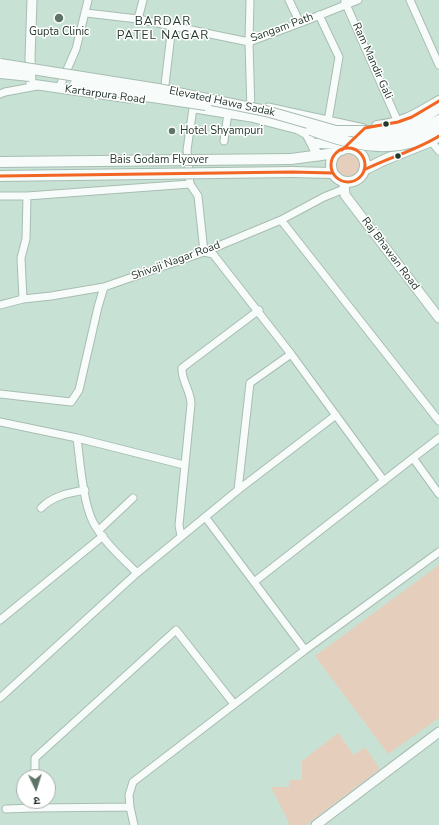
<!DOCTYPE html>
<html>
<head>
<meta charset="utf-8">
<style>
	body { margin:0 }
	#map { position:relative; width:439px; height:825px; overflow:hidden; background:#c7e2d4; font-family:"Nunito Sans","Noto Sans Devanagari",sans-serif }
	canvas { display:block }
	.north { position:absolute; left:16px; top:769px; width:40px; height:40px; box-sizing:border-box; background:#fff; border:1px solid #a8afab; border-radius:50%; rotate:176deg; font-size:11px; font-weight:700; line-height:16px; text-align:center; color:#25382e }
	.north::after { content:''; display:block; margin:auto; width:14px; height:18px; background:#5e7468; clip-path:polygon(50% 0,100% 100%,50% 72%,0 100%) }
</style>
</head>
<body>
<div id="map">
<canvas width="439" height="825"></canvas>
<div class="north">उ</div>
</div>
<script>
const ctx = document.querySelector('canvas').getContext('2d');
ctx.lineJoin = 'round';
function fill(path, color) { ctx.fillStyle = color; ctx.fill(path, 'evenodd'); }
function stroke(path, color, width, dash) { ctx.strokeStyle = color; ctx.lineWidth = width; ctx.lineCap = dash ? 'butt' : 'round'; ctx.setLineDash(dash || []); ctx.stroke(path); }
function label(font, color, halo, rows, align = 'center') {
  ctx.font = font + ' "Nunito Sans",sans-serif'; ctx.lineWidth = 3; ctx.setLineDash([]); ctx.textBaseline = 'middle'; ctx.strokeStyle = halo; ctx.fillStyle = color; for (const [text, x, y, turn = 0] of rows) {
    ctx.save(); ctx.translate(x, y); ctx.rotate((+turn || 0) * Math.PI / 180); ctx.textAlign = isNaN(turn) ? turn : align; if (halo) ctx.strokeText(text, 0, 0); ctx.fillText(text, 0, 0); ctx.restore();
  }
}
fill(new Path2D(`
	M337 164a12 12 0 1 1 24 0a12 12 0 1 1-24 0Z
	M439,565V718L388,754L315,656Z
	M338,733L354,755L365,747L380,769L306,825H290L271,787H289V780H302V761Z`), '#e5cfbc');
const minor = new Path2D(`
	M250,0L249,42L251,112
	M289,0L300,23
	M410,0L439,65
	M345,2L398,122
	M86,13L138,19L249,42L300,23L358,0
	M319,15L339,57L328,121L324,123
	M138,19L143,0
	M59,88L76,49L88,0
	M164,93L172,26
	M0,94L5,92L37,86
	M268,107L364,128
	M224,141L228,113
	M431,141L439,151
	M190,184L187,150L193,108
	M0,196H27L190,184L198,196L204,252L213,254L291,354L384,481
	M281,220L439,421
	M23,299L21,258L26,239L27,196
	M0,305L23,299L51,296L104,287L204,252L281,220L324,197L344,189
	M0,394L71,402L79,390L98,307L104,287
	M0,422L77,438
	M413,458L439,438
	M238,490L250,383L291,354
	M41,508C53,496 68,493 85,490
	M99,530L133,498
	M181,536L179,525L191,404C191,391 181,380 182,368L259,310
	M137,573C122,558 103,541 93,522C83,502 80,462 77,438L184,465
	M254,582L413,458L439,494
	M0,620L103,536
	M305,650L439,552
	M0,698L137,573L238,490L336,415
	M35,777V758L176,630L234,704
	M34,801V808L130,807
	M6,809L34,808
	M134,825L130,807L129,795L133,782L305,650L206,518`);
const tertiary = new Path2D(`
	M32,0L30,58L31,84L129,98
	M195,108L251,117L298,129L307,134L318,156
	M312,143L347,145
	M344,182L345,195L439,318
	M316,825L439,732`);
const secondary = new Path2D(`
	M377,126C404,123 417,114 439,101
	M331 165a17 17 0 1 1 34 0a17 17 0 1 1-34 0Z
	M342,150L355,137
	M291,159L336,153
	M364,170L384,160L431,141L439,136
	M292,172L332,173`);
stroke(minor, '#a8bdb2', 9);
stroke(tertiary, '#a8bdb2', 11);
stroke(secondary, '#a8bdb2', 12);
stroke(minor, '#f7fbf9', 7);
stroke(tertiary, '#f7fbf9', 9);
stroke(secondary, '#f7fbf9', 10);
const secondaryBridge = new Path2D(`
	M0,64L158,89L266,111L336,131H372L400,128L421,119L439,108
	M0,73L30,76
	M76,83L119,92L206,105
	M311,130C353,146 398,156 439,131
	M358,135C363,137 370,139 376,139C399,140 420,131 439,120
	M0,162L291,159
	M0,176L292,172`);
stroke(secondaryBridge, '#a8bdb2', 12, []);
stroke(secondaryBridge, '#f7fbf9', 10);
stroke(new Path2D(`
	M331 165a17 17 0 1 1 34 0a17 17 0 1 1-34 0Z
	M342,150L365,128L398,122L412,117L439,101
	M364,170C388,158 417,150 439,136
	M0,176L292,172L332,173`), '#f26522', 3);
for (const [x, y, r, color] of [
	[59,18,5,"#5e7468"],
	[386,124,3.5,"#25382e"],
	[172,131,4,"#5e7468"],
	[398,156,3.5,"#25382e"]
]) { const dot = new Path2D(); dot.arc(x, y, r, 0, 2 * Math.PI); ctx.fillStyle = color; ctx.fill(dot); stroke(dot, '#fff', 1.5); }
label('11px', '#25382e', '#fff', [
	["Sangam Path",282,28,-20],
	["Ram Mandir Gali",372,61,66],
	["Kartarpura Road",105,95,8],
	["Elevated Hawa Sadak",222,102,12],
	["Bais Godam Flyover",159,160],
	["Raj Bhawan Road",390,254,53],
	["Shivaji Nagar Road",176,261,-20]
]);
label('11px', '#25382e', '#fff', [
	["Gupta Clinic",59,32],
	["Hotel Shyampuri",180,131,"left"]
]);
ctx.letterSpacing = '1px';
label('12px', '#25382e', '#fff', [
	["BARDAR",163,22],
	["PATEL NAGAR",163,36]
]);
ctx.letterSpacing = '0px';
</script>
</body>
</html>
